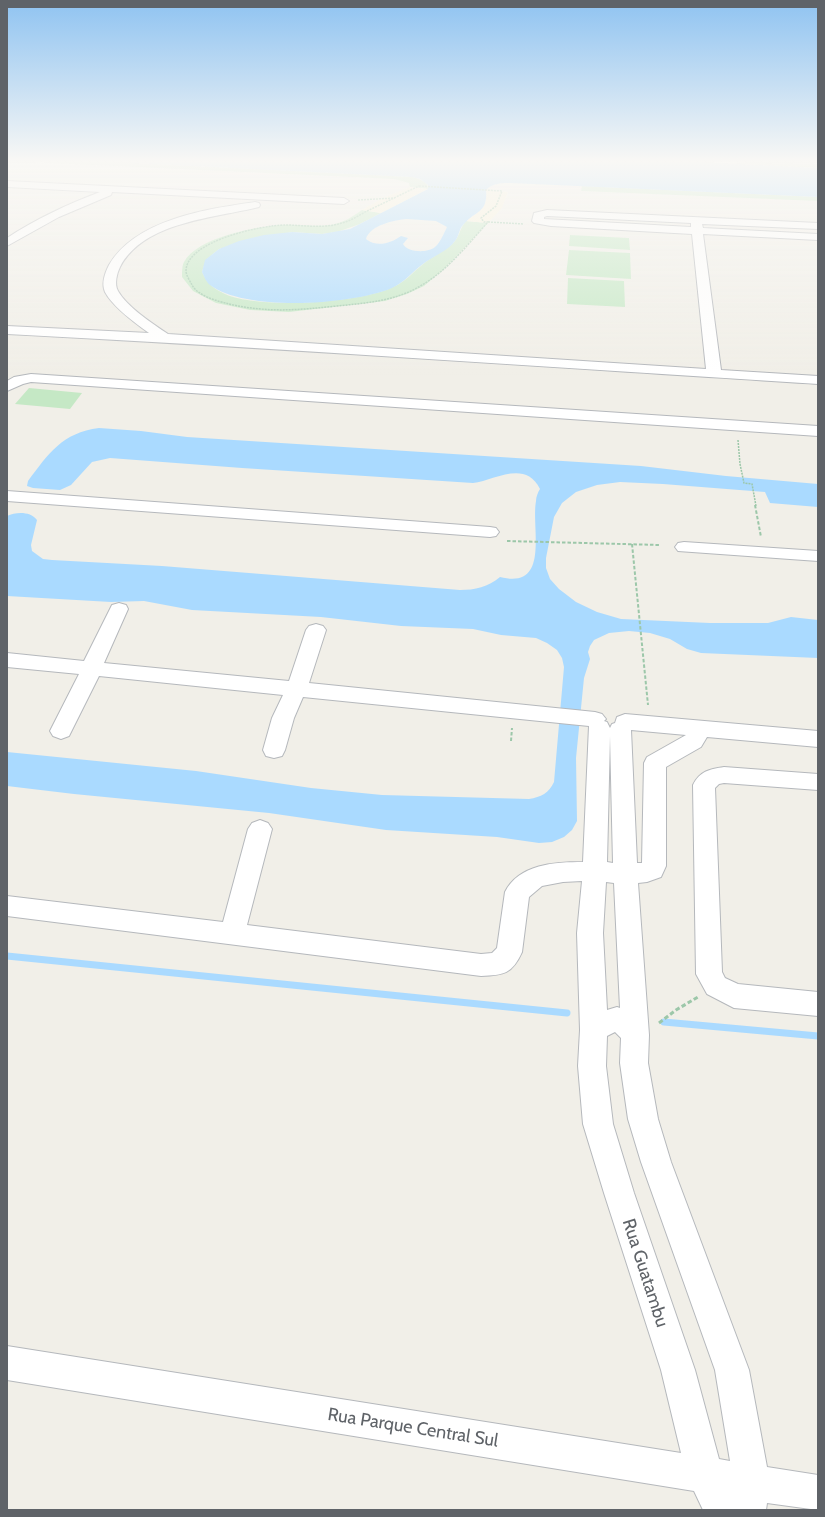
<!DOCTYPE html>
<html>
<head>
<meta charset="utf-8">
<style>
	body { margin:0 }
	#map { position:relative; width:825px; height:1517px; overflow:hidden; background:#f1efe8; font-family:Cabin,sans-serif }
	canvas { display:block }
	.frame { position:absolute; inset:0; border:8px solid #5f6368; pointer-events:none }
</style>
</head>
<body>
<div id="map">
<canvas width="825" height="1517"></canvas>
<div class="frame"></div>
</div>
<script>
const ctx = document.querySelector('canvas').getContext('2d');
ctx.lineJoin = 'round';
function fill(path, color) { ctx.fillStyle = color; ctx.fill(path, 'evenodd'); }
function stroke(path, color, width, dash) { ctx.strokeStyle = color; ctx.lineWidth = width; ctx.lineCap = dash ? 'butt' : 'round'; ctx.setLineDash(dash || []); ctx.stroke(path); }
function label(font, color, halo, rows, align = 'center') {
  ctx.font = font + ' Cabin,sans-serif'; ctx.lineWidth = 3; ctx.setLineDash([]); ctx.textBaseline = 'middle'; ctx.strokeStyle = halo; ctx.fillStyle = color; for (const [text, x, y, turn = 0] of rows) {
    ctx.save(); ctx.translate(x, y); ctx.rotate((+turn || 0) * Math.PI / 180); ctx.textAlign = isNaN(turn) ? turn : align; if (halo) ctx.strokeText(text, 0, 0); ctx.fillText(text, 0, 0); ctx.restore();
  }
}
fill(new Path2D(`
	M30,162H114L412,177C419,179 428,181 428,189L410,187L409,183L394,179Z
	M704,162L818,164V168Z
	M582,186L818,197V201L581,191Z
	M362,210L381,213L360,224L337,232L322,234L292,232L219,249L206,260L202,272C207,282 212,288 223,293C255,310 360,303 393,287C405,282 412,273 422,265C432,256 445,251 454,242C460,236 460,227 466,221L488,223L445,268L424,286L407,294L385,301L289,312L250,310L216,303L193,291L182,277C182,273 182,265 184,262C197,237 258,226 284,225C299,224 314,227 330,225C343,223 352,217 362,210Z
	M570,235L629,238L630,250L569,246Z
	M569,250L630,253L631,279L566,275Z
	M568,278L624,281L625,307L567,304Z
	M29,388L82,393L70,409L15,404Z`), '#c5e8c5');
fill(new Path2D(`
	M410,187L428,189L381,213L362,210L381,199Z
	M486,190L508,192L502,208L488,223L466,221C480,211 488,208 486,190Z`), '#fbf3d9');
fill(new Path2D(`
	M114,162H704L818,168V197L511,183C502,183 492,183 486,190C488,214 475,210 463,225C459,229 459,236 455,241C449,250 432,257 423,264C412,272 405,282 392,288C351,305 246,312 210,285C206,282 204,276 202,272L205,260L219,249L239,241L264,235L292,232L322,234L350,229L428,189V185L420,179L412,177ZM407,219L436,221L447,227C444,233 440,243 435,247C428,253 408,253 403,244L408,238L401,236C391,243 377,248 366,239C370,225 395,220 407,219Z
	M99,428L141,431L187,437L641,466L726,476L818,484V507L770,503L765,492L663,484L620,482L597,485L576,492L562,503L554,517L546,558V568L550,579L559,589L576,602L597,612L621,619L710,623H768L791,617L818,620V658L701,653L687,649L670,639L650,633L629,631L609,633L594,640L590,646L588,652L590,659L584,678L576,758L577,821L572,830L564,837L552,842L539,843L497,837L386,830L269,813L74,794L7,786V752L196,771L311,788L382,795L529,799C541,797 549,793 554,782L564,667L562,658L557,650L547,643L536,638L501,635L473,629L401,626L321,617L192,610L144,601L111,602L7,596V516C16,512 30,511 37,520L31,545L32,551L43,559L52,560L162,566L460,590C475,590 488,587 500,577C551,590 531,528 536,501C536,497 538,492 540,489C525,459 494,481 473,483L242,468L110,458L92,462L71,485L60,490L33,488L27,486L28,481C49,453 62,433 99,428Z`), '#aadaff');
stroke(new Path2D(`
	M7,956L567,1013
	M664,1022L818,1036`), '#aadaff', 7);
const minor = new Path2D(`
	M7,181L344,198L349,201L344,204L112,192L111,195L59,217L7,246V238C36,219 68,204 100,192L7,187Z
	M255,202L259,203L260,205L259,207C216,218 144,221 120,267C117,273 114,284 118,291C127,307 153,324 168,334L706,369L692,234L551,226L534,223L532,221L534,213L547,210L818,223V229L702,224L703,228L818,234V240L703,234L721,370L818,376V384C548,367 277,348 7,334V326L149,333C135,323 113,307 105,292C101,283 105,273 109,265C136,219 207,209 255,202ZM547,216L691,223V227L544,219V217Z
	M31,374L818,426V436L31,382L23,384L7,391V381L14,377Z
	M7,491L490,527L496,528L499,532L496,536L490,537L7,501Z
	M684,542L818,551V561L678,551L675,547L678,543Z
	M119,603L126,605L128,609L104,663L289,681L306,630L309,626L316,624L323,626L326,630L309,683L595,712L602,714L606,719L604,721L607,722L610,728L612,724L615,723L617,717L625,714L818,731V747L707,737L701,747L666,767V866L661,877L647,882L638,883L649,1035L648,1063L658,1119L671,1162L749,1370L767,1467L818,1475V1510L767,1503L766,1510H703L694,1491L7,1380V1346L681,1453L661,1370L604,1193L583,1124L578,1066L580,1030L577,933L582,881L563,882L542,886L529,897L522,952C512,974 504,975 481,976L7,916V896L223,922L248,829L252,823L260,820L268,823L272,829L247,925L481,954L492,953L497,948L505,892C519,864 555,862 583,862L589,726L303,697L294,718L285,750L282,756L274,758L266,756L263,750L272,718L283,695L99,676L69,736L61,739L53,736L50,731L79,674L7,667V653L84,661L112,605ZM631,730L686,735L647,757L644,763L642,863H637ZM610,736L613,863L607,862ZM606,882L614,883L620,1008L617,1007L607,1010L603,933ZM615,1032L621,1038L620,1063L628,1119L641,1162L715,1370L730,1461L719,1459L695,1370L634,1193L613,1124L606,1066L607,1036Z
	M724,767L818,774V790L724,783L719,784L715,788L722,972L725,978L738,984L818,992V1016L734,1008L707,994L696,974L693,785C700,771 710,769 724,767Z`);
stroke(minor, '#b5b8bc', 2);
stroke(new Path2D(`
	M419,186L502,191L496,206L481,218L484,222H488C468,244 448,270 422,285C396,301 367,303 337,306C298,310 268,313 229,304C217,301 198,296 192,285C190,281 186,275 186,271C186,241 262,225 285,225C304,225 323,229 342,223C351,221 359,215 367,211C384,203 402,194 419,186Z
	M358,200L395,198
	M488,222L524,224
	M738,440L740,464L744,483L752,484L756,506`), '#9cc7a9', 1.5, [2, 1]);
stroke(new Path2D(`
	M755,505L761,537
	M507,541L660,545
	M632,544L648,705
	M511,741L512,728`), '#9cc7a9', 2, [3.5, 2]);
stroke(new Path2D(`
	M659,1023L676,1010L698,997`), '#9cc7a9', 3, [4.5, 2.5]);
fill(minor, '#fff');
const sky = ctx.createLinearGradient(0, 0, 0, 375);
sky.addColorStop(0, '#8fc3f1');
sky.addColorStop(0.43, '#f9f8f5');
sky.addColorStop(1, '#f9f8f500');
ctx.fillStyle = sky;
ctx.fillRect(0, 0, 825, 375);
label('18px', '#5f6368', '#fff', [
	["Rua Guatambu",645,1273,72],
	["Rua Parque Central Sul",413,1428,9]
]);
</script>
</body>
</html>
